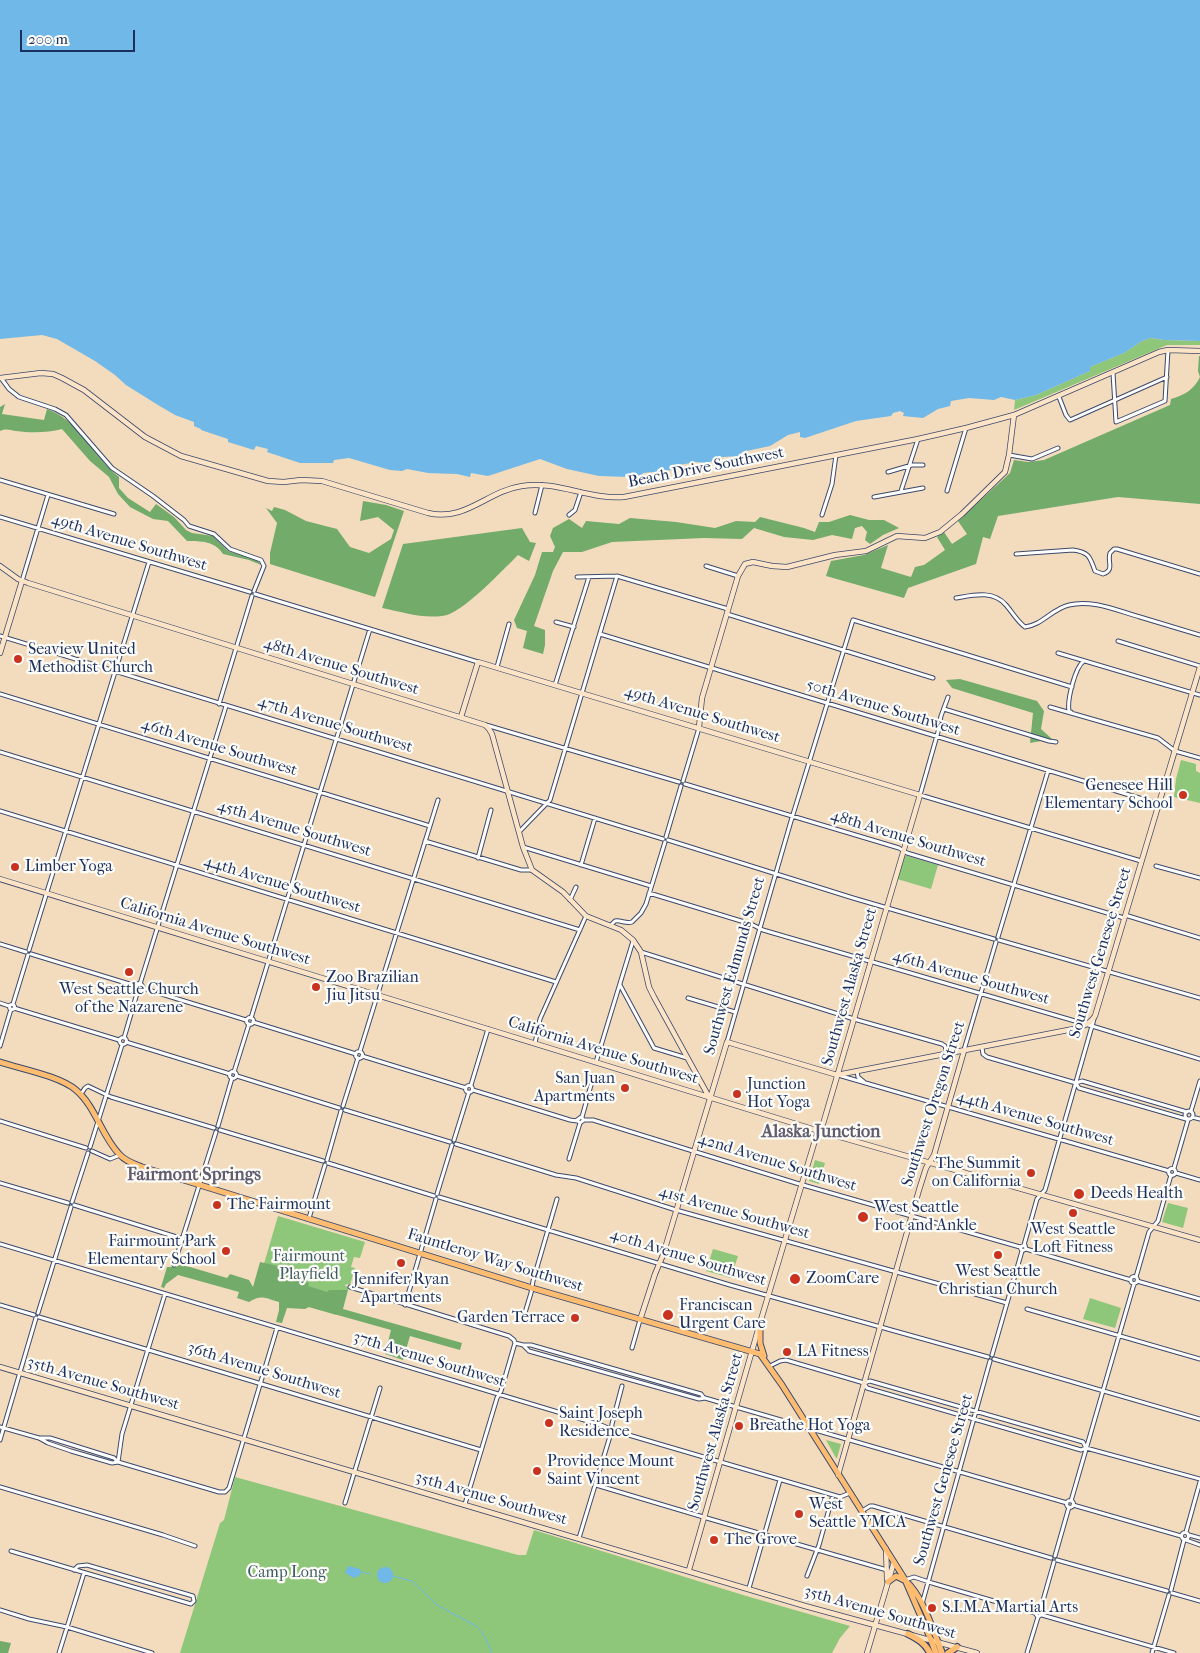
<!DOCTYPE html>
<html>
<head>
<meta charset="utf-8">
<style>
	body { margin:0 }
	#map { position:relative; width:1200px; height:1653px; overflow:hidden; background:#f2dcbd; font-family:"IM FELL French Canon",serif }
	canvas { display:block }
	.scale { position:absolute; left:20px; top:30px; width:115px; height:22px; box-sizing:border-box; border:2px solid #1b2f5e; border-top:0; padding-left:6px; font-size:15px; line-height:18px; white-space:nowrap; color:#1b2f5e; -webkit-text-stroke:4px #fdfcf7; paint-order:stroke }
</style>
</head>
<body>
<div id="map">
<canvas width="1200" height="1653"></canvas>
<div class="scale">200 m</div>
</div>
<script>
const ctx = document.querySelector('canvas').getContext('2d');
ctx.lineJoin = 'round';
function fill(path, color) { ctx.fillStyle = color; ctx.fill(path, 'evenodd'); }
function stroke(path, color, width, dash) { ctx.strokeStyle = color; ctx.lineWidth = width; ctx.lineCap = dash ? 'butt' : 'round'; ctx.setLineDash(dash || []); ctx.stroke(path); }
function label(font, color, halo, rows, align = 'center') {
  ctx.font = font + ' "IM FELL French Canon",serif'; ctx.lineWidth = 4.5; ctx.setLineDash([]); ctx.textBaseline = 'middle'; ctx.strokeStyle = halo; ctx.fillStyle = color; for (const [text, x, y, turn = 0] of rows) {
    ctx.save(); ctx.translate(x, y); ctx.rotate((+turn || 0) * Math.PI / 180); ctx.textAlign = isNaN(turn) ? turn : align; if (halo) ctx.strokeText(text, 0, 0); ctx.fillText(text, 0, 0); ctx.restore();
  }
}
fill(new Path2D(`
	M1151,338L1164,340L1200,341V345H1167L1014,410L1015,400L1036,395L1090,371V367L1124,353L1142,341Z
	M1181,760L1196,764V771L1200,773V803L1174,797L1176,779Z
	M904,855L938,865L931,889L897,879Z
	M815,1160L825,1163L819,1184L809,1181Z
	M1168,1203L1188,1208L1183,1228L1162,1222Z
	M278,1216L365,1242L360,1258L354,1257L351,1267L355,1268L350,1285L346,1284L345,1286L349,1287L348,1290H343L336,1315L256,1291Z
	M713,1249L738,1256L731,1278L706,1271Z
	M1090,1298L1121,1308L1115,1328L1083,1319Z
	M826,1440L841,1444L837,1458H836Z
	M235,1477L518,1555H526L534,1530L743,1595L850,1626L840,1638L832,1653H180L220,1523L224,1520Z`), '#8ec67a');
fill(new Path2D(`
	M1199,356H1200V504L1118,497L998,516L990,539L983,537L976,564L908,588L904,598L826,576L831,561L864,555L888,545L881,568L911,577L915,567L924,565L945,550L937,537L944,532L952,544L967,534L958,521L1010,473L1014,460L1028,462L1044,460L1170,405L1171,399C1184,395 1194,390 1200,377L1198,371Z
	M5,404L2,414L44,420L47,409C78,419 93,457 119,477V488L128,498L150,512L156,504L174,517L186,530L192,533L213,536L228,551L257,560L261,565L249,560L223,554C215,541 201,541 187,541L168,521L153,519L130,507L118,494L109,477L90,461L62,429C48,433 30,433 16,431C9,430 7,428 0,431V407Z
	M363,501L386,505L404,511L375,597L270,564V553L277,523L266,508L272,511L274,507L285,510L306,521L337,529L350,547L369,553L391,539L394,530L378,517L360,521Z
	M850,515L869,520H884L899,528L883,535L870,544L865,540L867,532L862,526L855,528L852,539L832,535L813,540L784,537L754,528L742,539L704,538L612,542L582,552H563L553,571L534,626L545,630V645L543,654L523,648L527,631L517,628L514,620L535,575L542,552H553L555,547L550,536L553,528L569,519L582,528L586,521L619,524L630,518L676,522L715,528L736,521L755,522L760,517L804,528L815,532L819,522H829Z
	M522,528L530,542L536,543L529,561L518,555C503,570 466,609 447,615C426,620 403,612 382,608L403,544Z
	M960,679L1037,701L1044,711L1041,729L1052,739L1030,743L1033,713L952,688L946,680Z
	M260,1262L294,1270L292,1277L309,1283L308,1286L327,1292L329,1290H348L343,1309L462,1343L460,1350L410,1336L403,1360L385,1354L391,1330L309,1307L305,1309L287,1308L282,1323L276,1322L279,1310V1302C266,1298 261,1294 249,1302L237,1298L239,1292L178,1275L166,1284L164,1288L161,1287L167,1267H176L180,1264L227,1278L230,1274L249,1280L253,1287Z
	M0,1641L11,1643L8,1653H0Z`), '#72ab6a');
fill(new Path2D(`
	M0,0H1200V341L1164,340L1151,338L1142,341L1124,353L1090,367V371L1036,395L1015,400L1001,397L994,400L969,398L951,401L950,406L938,409L923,418L903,416L904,413L900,411L893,413L891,416L856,421L805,438L800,437V432L788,435L770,446L742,452L740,456L723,457L707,463L696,462L674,466L673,470L643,473L642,475L629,477L599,476L567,469L540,459L488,476L471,473L470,477L457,474L428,473L407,469L402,471L390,470L349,458L334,460L333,463H300L267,452L268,449L256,446L254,450L228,442V439L201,430V429L194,426V422L175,415L158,405L126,385L115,375L95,361L57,339L42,335L0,339Z
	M348,1566L360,1569L361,1572L359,1576L354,1578L345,1573Z
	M377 1575a8 8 0 1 1 16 0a8 8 0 1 1-16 0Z`), '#6fb8e7');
stroke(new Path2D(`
	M361,1572L370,1574
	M392,1576L412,1581L437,1605L476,1626C484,1633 488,1642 491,1653`), '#6fb8e7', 1);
const street = new Path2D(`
	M1113,373L1116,422L1165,401L1168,350
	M1,378L9,389L19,397L55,409L66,415L112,468L153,496L184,520L189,526L214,534L230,549L261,560L264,566L254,591
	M1059,397L1066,415L1070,420L1167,377
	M1009,455L1032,459L1058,448
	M888,472L912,465H923
	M0,480L114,514
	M901,491L918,439
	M947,491L966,428
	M874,497L923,488
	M535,513L542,485
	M569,515L575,510L581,492
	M822,515L832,484L836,455
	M0,517L250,592
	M1016,554L1073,550C1089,552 1090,557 1095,571L1103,574C1115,570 1107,562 1110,553L1114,549H1117L1200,574
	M706,566L738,576
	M577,577L617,576L728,609
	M22,581L48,495
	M255,594L478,662
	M956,598C974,595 993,590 1006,605C1013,613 1017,621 1025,627C1042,625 1052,609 1069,605C1092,599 1118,611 1140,617C1160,623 1180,629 1200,635
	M727,614L933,678
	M556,622L574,627
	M600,634L1159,804
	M0,636L663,839
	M1118,641L1200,666
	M1058,653L1200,695
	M497,667L509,624
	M555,685L589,577
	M0,694L430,826
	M948,697L941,716L938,732L920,795L1141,861
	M219,704L252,596
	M1050,707L1158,738L1175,751L1200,758
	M944,709L1049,741L1056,742
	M1071,712L1069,711C1067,700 1075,667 1084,661
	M486,725L679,782
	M0,752L580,930
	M683,781L699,728
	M685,784L899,848L907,853L1124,918
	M0,811L556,982
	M519,832L550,800L617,576
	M666,837L681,786
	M668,840L853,898L994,939
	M425,841L521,870H532
	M523,847L651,886
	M478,858L491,810
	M581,865L595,818
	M1156,866L1200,878
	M649,893L751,924L763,930L1092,1026L1200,1059
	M570,900L576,887
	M1125,915L1200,938
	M611,925L615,921C621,920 626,924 632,922L641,913L646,904L665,842
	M998,937L1048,771
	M999,940L1200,998
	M0,944L26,952
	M29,950L149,562
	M641,952L854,1019L942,1044L945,1046L947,1054
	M31,954L136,986
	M135.5 987a3.5 3.5 0 1 1 7 0a3.5 3.5 0 1 1-7 0Z
	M140,984L226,706
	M620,985L654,1048L687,1058
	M142,988L246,1020
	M688,998L735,1012
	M0,1003L9,1006
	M13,1004L28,955
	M9.5 1007a2.5 2.5 0 1 1 5 0a2.5 2.5 0 1 1-5 0Z
	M14,1008L119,1040
	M246.5 1021a3.5 3.5 0 1 1 7 0a3.5 3.5 0 1 1-7 0Z
	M251,1018L370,629
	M253,1022L356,1054
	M119.5 1041a3.5 3.5 0 1 1 7 0a3.5 3.5 0 1 1-7 0Z
	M124,1038L138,990
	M126,1042L230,1074
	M727,1042L791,821L853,620L1072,687
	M535,1043L540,1019L586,916
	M0,1046L11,1009
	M982,1048L983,1054L987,1057L1076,1083L1079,1088L1186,1119
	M964,1050L996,942
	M360,1051L438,800
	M355.5 1055a3.5 3.5 0 1 1 7 0a3.5 3.5 0 1 1-7 0Z
	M362,1056L466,1088
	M596,1062L633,941
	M857,1071L858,1077L864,1082
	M229.5 1075a3.5 3.5 0 1 1 7 0a3.5 3.5 0 1 1-7 0Z
	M234,1072L249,1024
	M838,1075L1169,1171
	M237,1076L339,1108
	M1076,1083L1082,1081L1187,1112
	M471,1085L488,1029
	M465.5 1089a3.5 3.5 0 1 1 7 0a3.5 3.5 0 1 1-7 0Z
	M473,1090L570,1120L577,1121
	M81,1094L85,1088L88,1086L111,1097L214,1128
	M343,1106L358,1058
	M345,1110L450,1142
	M1191,1111L1200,1081
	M1185 1115a4 4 0 1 1 8 0a4 4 0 1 1-8 0Z
	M582,1117L591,1085
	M1192,1117L1200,1119
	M584,1120H593L796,1183L1020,1247
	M0,1121L86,1148
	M218,1126L232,1078
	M220,1130L323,1161
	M454,1140L469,1092
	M456,1144L556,1175L576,1178L676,1210L1007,1303
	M90,1147L122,1045
	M92,1151L110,1159L120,1155
	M569,1159L580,1123L584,1120L581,1117L577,1120L580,1123
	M327,1160L341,1111
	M328,1163L434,1196
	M1174,1168L1188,1120
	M1168.5 1172a3.5 3.5 0 1 1 7 0a3.5 3.5 0 1 1-7 0Z
	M1176,1173L1200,1180
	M0,1183L68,1203
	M437,1194L452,1145
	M439,1197L730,1285L988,1357
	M72,1202L88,1153
	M74,1205L183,1239
	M309,1218L325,1165
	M0,1244L601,1425L615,1431L840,1497L850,1493
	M1024,1245L1037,1199L1045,1190L1094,1019
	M1026,1249L1131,1280
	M174,1265L216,1132
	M1130.5 1280a3.5 3.5 0 1 1 7 0a3.5 3.5 0 1 1-7 0Z
	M1136,1277L1149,1232L1158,1221L1171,1175
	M1137,1281L1200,1299
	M350,1287L509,1336L514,1340L515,1343L523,1345L529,1351L699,1399L705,1398L1067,1503
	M0,1305L34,1315
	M405,1305L436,1199
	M1027,1309L1200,1359
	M38,1313L71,1207
	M524,1316L531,1293L533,1281L557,1199
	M39,1317L481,1450
	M523,1345H531L701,1394L704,1398
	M632,1348L640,1320
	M992,1355L1022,1251L1020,1247L1025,1245L1026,1249L1022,1251
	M994,1359L1200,1419
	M770,1366L780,1361L786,1360L864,1383L867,1388L1081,1450L1086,1448L1200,1479
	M864,1383L870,1381L1083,1442L1086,1448
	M0,1427L39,1438L48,1443L71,1451L112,1463L118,1462L219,1492H225L229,1488L277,1328
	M40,1438H50L114,1458L117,1461
	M0,1440L36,1318
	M118,1462L122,1434L165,1294
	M596,1485L710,1519L887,1570
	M0,1487L163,1535L195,1546
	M1066.5 1504a3.5 3.5 0 1 1 7 0a3.5 3.5 0 1 1-7 0Z
	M1071,1501L1134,1284
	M345,1503L380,1388
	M465,1504L497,1398L501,1391L515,1343
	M1073,1505L1181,1536
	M862,1511L870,1506H873L1051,1558
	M1186,1532L1200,1482
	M1181.5 1536a3.5 3.5 0 1 1 7 0a3.5 3.5 0 1 1-7 0Z
	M1189,1535L1200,1538
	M579,1538L611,1433L612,1424L622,1386
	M1186,1540L1200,1545
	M11,1551L191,1604L194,1601L193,1596L87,1565L78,1566L74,1570
	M1055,1556L1069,1507
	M1057,1560L1167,1591
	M807,1576L819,1545L833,1495
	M905,1580L914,1577L932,1583L1035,1613
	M749,1588L780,1480
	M1171,1590L1184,1540
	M1172,1593L1200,1601
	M922,1604L990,1361
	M0,1610L29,1619L67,1627L152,1653
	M1040,1611L1054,1562
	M1042,1615L1174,1653
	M59,1653L84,1573
	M1027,1653L1038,1617L1042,1614L1039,1610L1035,1613L1038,1617
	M1152,1653L1169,1595`);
const secondary = new Path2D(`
	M0,378L41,373L53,374L62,378L84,390L145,437L181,456L268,481L284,482L301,480L322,481L428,513C466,522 487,491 522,486C556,480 590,500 624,497L918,439L966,428L1014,415L1159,352L1168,350L1200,351
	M0,566L18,579L28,583L485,725L489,729L492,734L523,847L532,870L563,892L586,916L621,930L633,940L641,952L649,987L654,997L709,1097
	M0,653L22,581
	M461,717L478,662L920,795L823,1124L816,1137L760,1323L689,1570
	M699,727L702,698L738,576L745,564L753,562L772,566L787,567L835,555L866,551L897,536L925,538L940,532L962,514L1005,472L1009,455L1014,415
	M0,879L819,1131L1200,1240
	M640,1320L655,1274L663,1255L727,1042L837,1075L1068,1030C1079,1028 1088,1026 1095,1016L1200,667
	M0,1367L805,1606L977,1653
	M838,1475L919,1190L926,1168L934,1155L964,1051
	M886,1549L887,1579
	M867,1653L894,1562`);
const primary = new Path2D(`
	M0,1062C21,1069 60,1076 76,1090C96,1107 101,1135 119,1154C125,1161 134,1164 142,1167L532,1288L760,1354L782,1385L906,1581C922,1596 930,1622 938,1642
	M760,1323V1343L764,1356
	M888,1582L896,1576L904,1580
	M906,1582L931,1640`);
const highway = new Path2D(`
	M908,1634C918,1639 925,1643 930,1653
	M931,1640L936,1653
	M938,1642L942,1653
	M948,1653L957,1647`);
stroke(street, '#3b496c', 5);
stroke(secondary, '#3b496c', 6);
stroke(primary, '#3b496c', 7);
stroke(highway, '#3b496c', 8);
stroke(street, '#fff', 3);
stroke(secondary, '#fee4c6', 4.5);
stroke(primary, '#fdbc70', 5);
stroke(highway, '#fdbc70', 5.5);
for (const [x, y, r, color] of [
	[18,659,5,"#c8321e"],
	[1183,795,5,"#c8321e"],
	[15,867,5,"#c8321e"],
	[129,972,5,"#c8321e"],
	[316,987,5,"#c8321e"],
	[625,1088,5,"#c8321e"],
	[737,1094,5,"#c8321e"],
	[1031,1173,5,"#c8321e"],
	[1079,1194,6,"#c8321e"],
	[217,1205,5,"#c8321e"],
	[1073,1213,5,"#c8321e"],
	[863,1217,6,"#c8321e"],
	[226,1251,5,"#c8321e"],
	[998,1255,5,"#c8321e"],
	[401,1263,5,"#c8321e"],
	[795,1279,6,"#c8321e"],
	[668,1315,6,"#c8321e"],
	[575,1318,5,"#c8321e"],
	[787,1352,5,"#c8321e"],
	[549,1423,5,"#c8321e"],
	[739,1426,5,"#c8321e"],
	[537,1471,5,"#c8321e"],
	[799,1514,5,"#c8321e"],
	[714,1540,5,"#c8321e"],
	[932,1608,5,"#c8321e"]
]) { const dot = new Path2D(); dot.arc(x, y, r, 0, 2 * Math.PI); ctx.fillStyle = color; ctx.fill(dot); stroke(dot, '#fdfcf7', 2); }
label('16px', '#1b2f5e', '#fdfcf7', [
	["Beach Drive Southwest",706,468,-11],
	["49th Avenue Southwest",129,543,17],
	["48th Avenue Southwest",341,667,17],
	["50th Avenue Southwest",883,708,17],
	["49th Avenue Southwest",702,715,17],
	["47th Avenue Southwest",335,725,17],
	["46th Avenue Southwest",219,748,17],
	["45th Avenue Southwest",294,829,17],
	["48th Avenue Southwest",908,839,17],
	["44th Avenue Southwest",282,885,17],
	["California Avenue Southwest",215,932,17],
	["Southwest Genesee Street",1101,953,-73],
	["Southwest Edmunds Street",735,966,-74],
	["46th Avenue Southwest",971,978,16],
	["Southwest Alaska Street",850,987,-74],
	["California Avenue Southwest",603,1051,17],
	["Southwest Oregon Street",934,1104,-72],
	["44th Avenue Southwest",1035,1119,16],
	["42nd Avenue Southwest",777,1163,17],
	["41st Avenue Southwest",734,1213,16],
	["40th Avenue Southwest",688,1258,17],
	["Fauntleroy Way Southwest",495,1261,17],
	["37th Avenue Southwest",429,1360,17],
	["36th Avenue Southwest",264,1371,17],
	["35th Avenue Southwest",103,1384,16],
	["Southwest Alaska Street",716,1432,-74],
	["Southwest Genesee Street",944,1480,-74],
	["35th Avenue Southwest",491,1499,16],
	["35th Avenue Southwest",880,1613,16]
]);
label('16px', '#1b2f5e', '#fdfcf7', [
	["Seaview United",28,650],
	["Methodist Church",28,668],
	["Genesee Hill",1173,786,"right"],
	["Elementary School",1173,804,"right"],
	["Limber Yoga",25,867],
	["Zoo Brazilian",326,978],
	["Jiu Jitsu",326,996],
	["West Seattle Church",129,990,"center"],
	["of the Nazarene",129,1008,"center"],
	["San Juan",615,1079,"right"],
	["Apartments",615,1097,"right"],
	["Junction",747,1085],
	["Hot Yoga",747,1103],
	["The Summit",1021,1164,"right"],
	["on California",1021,1182,"right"],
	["Deeds Health",1090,1194],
	["The Fairmount",227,1205],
	["West Seattle",874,1208],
	["Foot and Ankle",874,1226],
	["West Seattle",1073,1230,"center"],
	["Loft Fitness",1073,1248,"center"],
	["Fairmount Park",216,1242,"right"],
	["Elementary School",216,1260,"right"],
	["West Seattle",998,1272,"center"],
	["Christian Church",998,1290,"center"],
	["ZoomCare",806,1279],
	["Jennifer Ryan",401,1280,"center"],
	["Apartments",401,1298,"center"],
	["Franciscan",679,1306],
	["Urgent Care",679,1324],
	["Garden Terrace",565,1318,"right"],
	["LA Fitness",797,1352],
	["Saint Joseph",559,1414],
	["Residence",559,1432],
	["Breathe Hot Yoga",749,1426],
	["Providence Mount",547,1462],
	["Saint Vincent",547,1480],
	["West",809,1505],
	["Seattle YMCA",809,1523],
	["The Grove",724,1540],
	["S.I.M.A Martial Arts",942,1608]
], 'left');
label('16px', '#3e5c66', '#fdfcf7', [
	["Fairmount",309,1257],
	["Playfield",309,1275],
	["Camp Long",287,1573]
]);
label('bold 18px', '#615c6f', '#fdfcf7', [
	["Alaska Junction",821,1133],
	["Fairmont Springs",194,1176]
]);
</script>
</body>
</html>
